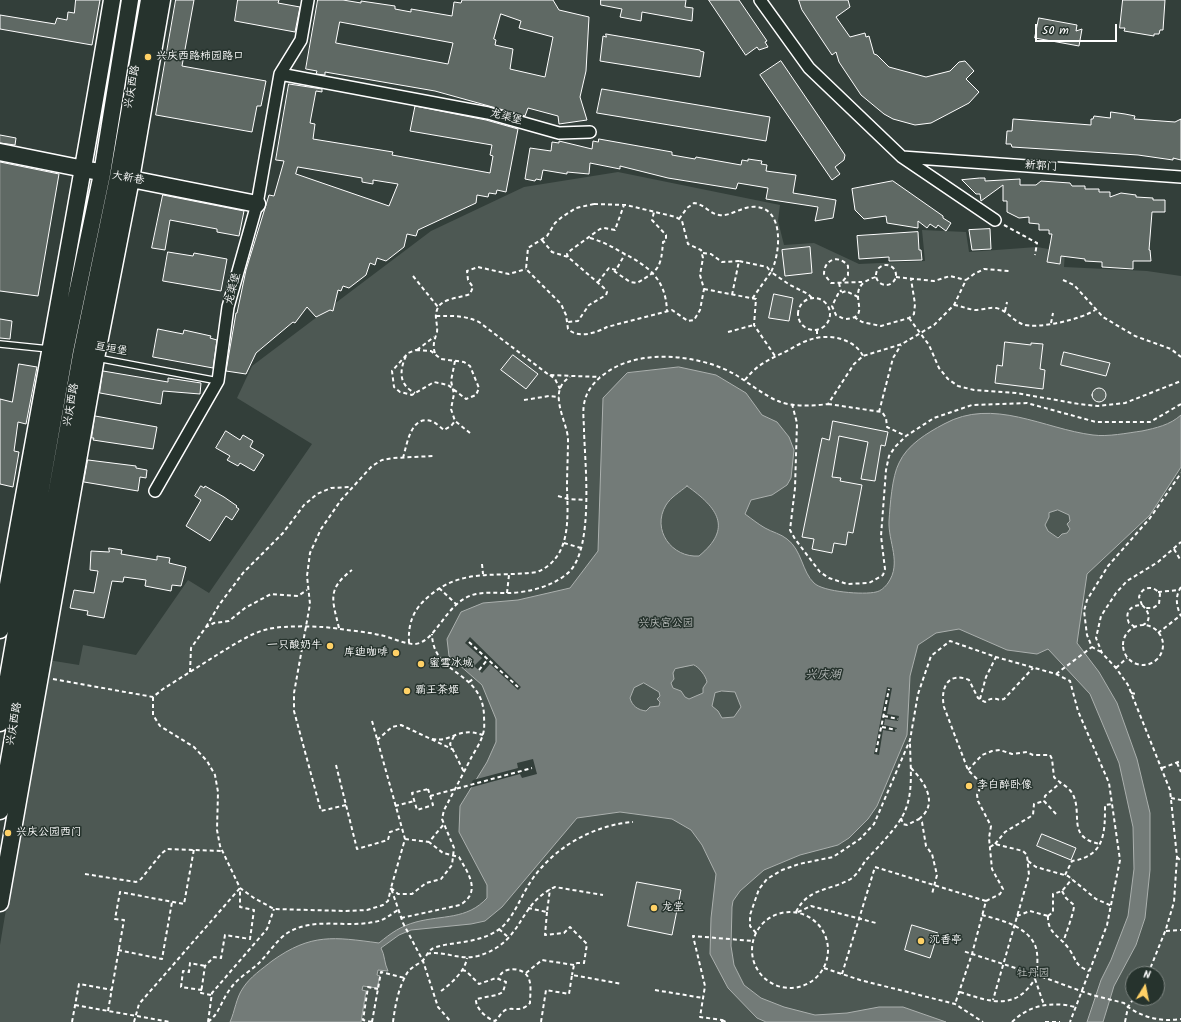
<!DOCTYPE html>
<html>
<head>
<meta charset="utf-8">
<style>
	body { margin:0 }
	#map { position:relative; width:1181px; height:1022px; overflow:hidden; background:#333f3a; font-family:Kalam,sans-serif }
	canvas { display:block }
	.north { position:absolute; left:1125px; top:966px; width:40px; height:40px; box-sizing:border-box; background:#26332d; border:1px solid #7d8581; border-radius:50%; rotate:10deg; font-size:11px; font-weight:700; line-height:16px; text-align:center; color:#fff }
	.north::after { content:''; display:block; margin:auto; width:14px; height:18px; background:#ffd166; clip-path:polygon(50% 0,100% 100%,50% 72%,0 100%) }
	.scale { position:absolute; left:1035px; top:24px; width:82px; height:18px; box-sizing:border-box; border:2px solid #fff; border-top:0; padding-left:5px; font-size:12px; line-height:14px; white-space:nowrap; color:#fff; -webkit-text-stroke:3px #26332d; paint-order:stroke }
</style>
</head>
<body>
<div id="map">
<canvas width="1181" height="1022"></canvas>
<div class="north">N</div>
<div class="scale">50 m</div>
</div>
<script>
const ctx = document.querySelector('canvas').getContext('2d');
ctx.lineJoin = 'round';
function fill(path, color) { ctx.fillStyle = color; ctx.fill(path, 'evenodd'); }
function stroke(path, color, width, dash) { ctx.strokeStyle = color; ctx.lineWidth = width; ctx.lineCap = dash ? 'butt' : 'round'; ctx.setLineDash(dash || []); ctx.stroke(path); }
function label(font, color, halo, rows, align = 'center') {
  ctx.font = font + ' Kalam,"LXGW WenKai TC",sans-serif'; ctx.lineWidth = 3; ctx.setLineDash([]); ctx.textBaseline = 'middle'; ctx.strokeStyle = halo; ctx.fillStyle = color; for (const [text, x, y, turn = 0] of rows) {
    ctx.save(); ctx.translate(x, y); ctx.rotate((+turn || 0) * Math.PI / 180); ctx.textAlign = isNaN(turn) ? turn : align; if (halo) ctx.strokeText(text, 0, 0); ctx.fillText(text, 0, 0); ctx.restore();
  }
}
fill(new Path2D(`
	M618,172L780,205L778,221L784,245L814,243L859,264L925,261L922,230L966,232L969,252L1037,247L1065,252L1064,267L1147,271L1181,276V1022H0V945L48,660L79,665L83,645L136,655L188,580L209,593L312,444L237,398L252,366L431,231L524,187ZM1133,974H1157V998H1133Z`), '#4d5853');
const water = new Path2D(`
	M679,367L716,375L746,393L762,415L777,422L789,437L794,450L791,478L787,485L772,495L751,500L745,514C752,519 758,524 765,528C772,532 781,534 787,539C802,550 802,572 814,583C823,592 864,595 876,592C881,591 885,587 888,583C902,563 888,542 889,521C890,506 892,476 899,463C907,445 927,433 944,424C993,397 1044,429 1093,435C1108,437 1127,433 1142,431C1156,428 1170,425 1181,415V467L1150,515L1087,574L1077,643L1099,672L1117,703L1137,759L1150,813V870L1145,918L1136,945L1114,986L1103,1022H1087L1101,980L1111,960L1128,916L1134,869L1133,827L1119,763L1090,694L1048,649L1037,654L1007,650L959,629L936,633L918,645L910,676L907,735L877,806L868,819L849,838L838,845L800,855L764,870L740,891L733,901L732,907L731,946L734,965L744,985L761,998L784,1007L815,1015L847,1013L879,1007H903L946,1022H766L757,1018L728,988L710,954L711,918L716,874L702,845L691,830L672,819L620,812L577,818L502,907L485,921L471,924L411,930L399,935L381,948C385,955 384,963 388,971L378,970L377,975L380,976L377,988L363,986L362,990L366,991L361,1022H230C235,1011 236,998 243,988C250,977 262,969 272,961C311,933 334,937 379,943C391,933 401,926 416,922C442,915 467,920 487,898V885L459,832L460,806L487,762L496,742V719L482,685L449,656L447,639L461,612L483,603L518,600L570,588L598,551L603,398L627,373ZM687,486C718,508 733,528 699,556C672,558 651,530 666,505C671,497 680,492 687,486ZM1058,510L1069,515L1070,521L1067,524L1070,529L1067,533L1062,534L1058,538L1048,531L1045,525L1049,517V513ZM694,665C699,667 706,676 707,682L703,688V693L689,699L685,697L681,691L673,688L671,683L674,679L673,673L675,669ZM644,683L659,692L660,696L657,699L660,702L659,706L650,707L646,711C638,710 632,706 630,698L634,688ZM722,691L735,692L741,707L734,717L722,718L718,711L712,706L715,693Z`);
fill(water, '#737b78');
stroke(water, '#abb0ae', 1);
fill(new Path2D(`
	M470,637L521,687L518,690L490,664L482,673L474,666L482,658L465,643Z
	M887,687L892,688L887,714L899,716L898,721L885,719L884,725L897,728L895,732L883,730L879,755L874,754Z
	M533,759L537,774L522,778L520,774L469,788L473,780L518,768L517,763Z`), '#333f3a');
const building = new Path2D(`
	M76,0H100L92,45L0,29V15L55,24L57,18L67,20L68,12L74,13Z
	M176,0H194L182,66L266,81L261,106H257L252,132L156,115Z
	M238,0H279L278,3L300,7L295,32L235,21Z
	M318,0H343L361,3V1L395,6V9L411,12V9L452,16L454,2L461,3L462,0H553L559,10L589,17L586,71L580,97L587,120L559,124L558,116L528,108L525,116L435,91L325,72V75L316,74L317,71L306,69ZM501,14L521,21L519,28L553,37L545,77L510,69L513,49L495,45L496,40L494,39ZM340,22L453,43L448,64L336,43Z
	M601,0H686L685,7L693,8L692,21L642,12L641,21L620,17L622,9L601,5Z
	M709,0H739L767,41L765,42L768,47L759,50L757,47L746,55Z
	M799,0H848L850,7L836,17L850,37L865,33L866,37L869,36L874,54L877,55L889,67L926,77L950,71L959,62L965,61L974,71L966,79L979,92L969,103L931,123L915,125L893,119L884,114L861,95L839,62L836,52L832,55L802,10Z
	M1123,0H1165L1163,30H1160L1159,34H1154V36L1124,31L1125,28H1120Z
	M1039,18L1077,25L1076,31L1082,29L1079,46L1035,38Z
	M606,34L700,50V51L704,52L700,77L600,61L603,36L606,37Z
	M781,61L845,155L844,160L835,167L840,174L832,180L760,75Z
	M289,84L322,89V92L316,91L310,123L315,124L313,139L393,152L392,155L414,159L490,173L493,156L490,155L492,145L410,131L415,106L486,120L518,129L506,192L497,190L496,194L489,193L488,197L477,195L476,203L418,230L416,236L407,234L404,247L386,261L377,258L375,265L370,263L366,275L349,288L343,286L341,291L338,290L333,311L330,310L316,317L307,307L295,323L293,322L256,353L246,374L226,371L236,313H237L246,270L269,195L274,196L284,161L276,160ZM298,167L362,178V182L373,184V180L398,184L389,206L296,174Z
	M602,89L770,117L766,141L597,113Z
	M1111,112L1125,114L1135,116L1134,119L1175,122L1181,119V160L1173,158V160L1138,155L1012,147L1011,144H1006L1007,131H1012L1013,119L1091,125V119H1093L1094,116L1110,118Z
	M0,135L16,138L15,145L0,143Z
	M599,139L672,152V155L695,159L696,157L741,165L742,160L748,161V159L762,161L761,164L767,165L766,171L796,175L793,193L836,200L833,218L815,221L818,207L766,199L768,188L738,183L736,189L668,178L620,166V169L590,163L589,174L567,172V174L543,170L541,180L536,179L535,181L525,179L530,148L551,151L552,142L559,143V141L592,149L593,141L598,142Z
	M0,162L59,174L38,296L0,291Z
	M980,178H985V181L1020,179V185H1036L1041,181L1070,183L1072,186H1085V189H1099V192H1110V197L1121,193L1136,195V197L1153,198V200H1165V212H1152L1149,250H1150L1151,261H1133V269L1102,267V262L1085,261V259L1061,256L1060,264L1047,262L1052,234H1049V230H1039V224L1029,223V217L1019,218L1007,212V201H1003V185L981,201L980,194H976L962,180Z
	M893,181L943,216V218L951,223L946,231L938,225L936,228L930,224L927,228L918,221V228L887,223L886,216L864,219L855,210L852,189Z
	M163,195L244,211L239,236L217,232V229L170,220L165,250L152,248Z
	M990,229L991,249L972,250L969,230Z
	M918,232L919,250H921L922,260L889,261V257L859,259L857,236Z
	M810,247L812,273L785,276L782,250Z
	M168,252L193,256L194,253L227,259L221,291L163,281Z
	M774,294L793,298L789,321L769,318Z
	M0,319L12,321L10,339L0,338Z
	M158,329L183,334L184,330L211,336L210,338L217,340L213,368L153,357Z
	M1005,342L1031,345V343L1043,344L1040,369L1045,370L1043,389L995,383L997,365L1002,366Z
	M1064,352L1110,363L1106,376L1061,365Z
	M513,355L538,374L526,389L501,370Z
	M19,364L37,367L26,424L18,422L14,451L19,452L13,487L0,484V399L12,402Z
	M103,371L168,382V378L201,383L200,394L163,391L161,404L100,393Z
	M1092 395a7 7 0 1 1 14 0a7 7 0 1 1-14 0Z
	M95,416L157,427L153,449L93,440L94,438H92Z
	M833,421L888,432L885,446L881,445L875,481L861,479L868,442L839,436L832,477L841,478L840,481L862,485L853,533L848,532L846,545L834,543L832,553L812,549L814,539L802,537L822,438L829,440Z
	M226,431L240,440L243,435L253,441L250,447L264,455L254,471L240,463L238,466L227,460L230,456L216,448Z
	M88,460L136,466V468L147,470L146,478L140,477L138,491L84,482Z
	M201,486L204,488L205,486L224,497L237,506L236,507L239,509L232,520L226,516L210,541L186,526L201,500L195,496Z
	M109,548L122,550L121,554L157,560V556L170,558L169,563L186,567L181,586L172,585L171,591L145,586L146,580L124,577L123,582L112,581L104,618L87,615L88,611L70,608L74,590L94,593L98,571L90,570L91,551L109,552Z
	M1042,834L1076,848L1071,860L1037,846Z
	M637,882L681,890L672,935L628,926Z
	M912,925L938,933L930,958L905,950Z`);
fill(building, '#5f6964');
stroke(building, '#fff', 1);
const lane = new Path2D(`
	M0,344L49,349
	M97,358L218,381`);
const street = new Path2D(`
	M760,0L809,68L902,157L995,220
	M280,74L488,113L559,133L590,132
	M902,157L1181,177
	M155,491L218,381L228,307L257,204L280,74L301,40L308,0`);
const secondary = new Path2D(`
	M0,152L94,171
	M121,177L257,204
	M0,630C37,420 77,210 112,0
	M0,723L65,351L102,174L130,0
	M0,811L81,355L118,177L149,0
	M0,903L96,358L131,179L162,0`);
stroke(lane, '#fff', 8);
stroke(street, '#fff', 14);
stroke(secondary, '#fff', 19);
stroke(new Path2D(`
	M594,204L626,205L676,217L682,221L688,244L701,250L703,258L700,275L704,289L700,310L694,320L688,321L672,310L607,327C596,333 578,339 568,329L566,315L561,304L526,269L528,248L547,236L555,223L562,217L576,208Z
	M679,219L687,208L694,203C704,204 710,214 719,215C731,217 743,205 757,207C785,210 780,255 771,272L790,285L808,294L813,299
	M1004,225L1037,243L1035,255
	M590,238C601,241 611,246 621,252C648,266 666,278 667,312
	M542,240L552,252L568,257L604,288L607,292L606,295L589,305L578,321L567,322
	M703,253L711,254L722,262L739,261
	M568,257L567,254L571,250L600,229L604,228L615,230L624,205
	M876 275a10 10 0 1 1 20 0a10 10 0 1 1-20 0Z
	M614,271L630,282L637,283C659,270 661,268 663,242L666,241V235L652,220L654,212
	M413,276L438,307
	M896,277L934,281L950,276L966,280
	M1063,280L1074,285L1103,317L1135,336L1171,349L1181,357
	M843,281L848,275V266C839,254 824,259 824,274L831,283L862,282
	M598,282L609,268L616,270L625,254
	M839,283L841,292
	M704,289L756,299L754,325L775,356
	M732,295L739,261L767,267L771,272L752,299
	M858,297L846,291L838,294L832,306L836,315L844,319C879,318 837,288 876,277
	M798 314a16 16 0 1 1 32 0a16 16 0 1 1-32 0Z
	M954,305C961,306 967,309 975,310C982,310 989,307 996,308C1007,310 1012,320 1022,324C1037,330 1082,319 1095,310
	M1005,311L1007,302
	M436,316C453,316 464,315 479,322L549,375L600,377
	M854,317L862,322L881,326L909,318L914,314L915,304L911,279
	M909,318L929,345L939,368L948,379L958,386L974,390L1016,393L1079,404L1098,406L1125,403L1181,381
	M1051,323L1053,313
	M817,330V338
	M728,332L754,325
	M416,350L431,351L441,359L464,362L470,366L479,388L476,395L466,399L448,385L434,382L412,395L400,392L394,387L392,371L408,353Z
	M417,350L434,337
	M435,353C432,345 435,339 437,332C438,324 434,317 437,310C440,298 461,298 470,294L473,287L468,280L467,271L478,267L509,274L526,269
	M406,356C399,371 399,385 415,393
	M455,361L451,381L454,394L451,409L455,421L470,433
	M550,375L555,379L560,389
	M745,380C756,365 770,359 787,351C794,347 802,342 809,340C828,333 854,338 863,356
	M524,400L549,396L559,397
	M792,404L797,423L795,488L790,530L795,539L820,572L829,578L847,584L869,583L883,575L885,569L881,536L886,470L889,456L895,447L906,436L934,418L972,405L1027,403L1096,422H1150L1181,404
	M828,404L882,412L886,418L887,427L906,436
	M879,412L893,358L901,345
	M403,458C407,444 411,415 431,421C435,422 440,427 444,430L451,426L455,421
	M558,496L568,499L585,500
	M564,543L581,548
	M1174,549L1181,561
	M482,564L483,574
	M1181,587C1175,596 1176,606 1181,616
	M439,588L456,604
	M1158,592L1179,590
	M507,593L509,575
	M1142,605L1139,597C1142,586 1154,585 1160,594L1159,604L1153,608H1146
	M1123 645a20 20 0 1 1 40 0a20 20 0 1 1-40 0Z
	M206,627L219,605L243,573L283,533L304,505L317,494L331,488L351,487
	M1135,627L1129,623C1124,612 1131,605 1142,605C1149,611 1152,621 1143,625
	M339,628C332,599 327,589 352,570
	M1158,633L1181,615
	M469,642L518,687
	M409,643C408,623 413,610 428,597C462,567 496,578 537,572C571,558 568,520 567,488C567,472 568,455 568,438C566,419 547,391 570,377
	M1101,652L1092,647L1087,635L1084,611L1087,600L1108,566L1150,518L1181,473
	M1116,668L1127,658
	M479,670L488,659
	M190,672L191,648L206,627L214,623L229,621L245,608L271,594L298,596L307,590
	M1056,674L1092,647
	M53,679L153,697L163,689C182,677 201,665 220,653C235,644 251,633 268,629C285,625 323,626 340,629C353,631 367,632 380,635C391,637 403,644 415,644C437,642 446,600 476,594C486,592 496,593 507,593C528,593 554,586 569,572C594,548 585,464 584,431C584,421 582,409 585,400C589,382 611,367 628,362C660,351 707,358 736,375C749,383 765,396 778,401C792,407 813,406 828,404L854,364L863,356L902,344L934,325L954,305L966,280L974,274L984,269L1009,271
	M469,682L473,679
	M1131,693L1137,694
	M153,697V715L160,726L194,747L207,761L215,775L218,792L217,830L220,846L240,888L254,898L274,909L346,911L367,910L383,905L388,901L391,888
	M980,699L986,677L996,657
	M884,716L898,719
	M372,721L405,839L391,888L403,923L423,961L438,1007L451,1022
	M882,727L896,730
	M454,736L450,744L464,772
	M432,739C453,743 456,726 483,735
	M377,740L392,727L401,725L452,749
	M876,752L889,689
	M1177,763L1181,772
	M336,765L357,849L388,840L390,832L402,828
	M911,768C925,782 939,804 919,819
	M1162,768L1181,761
	M968,770L982,755L992,751L1000,750L1012,754L1027,752L1033,755H1050L1052,759L1054,777C1059,783 1068,786 1072,793C1084,813 1065,837 1100,844
	M428,789L433,805L417,810L412,793Z
	M430,796L532,768
	M1171,798L1181,800
	M346,805L321,811L294,711V693L310,604L307,576L310,553L321,529L341,500L372,466L382,460L393,458L434,456
	M395,806L414,801
	M1056,814L1044,801L1045,796L1060,783
	M901,818L903,824L907,825L919,819L922,822L926,846L932,854L937,875L932,894
	M405,839L429,842L444,824
	M995,844L1005,832L1033,815L1034,804L1044,801
	M990,847L995,844L1023,851L1027,855L1029,875L993,1000
	M1177,857L1181,861
	M1028,861L1036,867L1068,876L1096,899L1112,906
	M85,874L136,882L141,879L161,854L167,849L222,851
	M1065,875L1072,861C1105,856 1105,833 1105,805L1112,804
	M391,888L398,894H412L426,883L441,879L452,865L454,848L442,819L444,810C453,793 462,776 471,758C475,751 481,742 483,734C485,728 484,721 484,715C482,670 433,676 432,634
	M1062,891L1066,898L1074,905C1075,909 1065,937 1063,942
	M986,901L1000,894L1003,889L992,869L989,838L991,826L978,801L977,795L981,786L979,781L968,770L944,707C940,688 948,671 969,680L978,698L985,702C990,698 994,698 1000,700L1004,699L1033,668
	M528,908L547,912L550,889
	M752 950a38 38 0 1 1 76 0a38 38 0 1 1-76 0Z
	M547,912L545,935L564,933L570,927L587,944L584,963H577L574,965L572,975
	M796,912C808,888 828,891 849,880C858,875 861,866 867,859C878,847 899,826 905,811C914,790 910,764 910,741
	M798,912L811,906L876,923
	M982,915C1000,920 1024,925 1034,943C1039,952 1037,965 1037,975L1092,995L1124,1003L1128,1007L1134,998
	M1017,916L1030,911L1048,916
	M1048,916C1047,933 1060,936 1069,949C1077,960 1074,965 1089,971
	M1048,916L1053,912V894L1062,891L1072,879
	M401,918L460,905C482,892 468,873 459,857L443,853L429,842
	M499,929L509,938
	M1166,931L1181,930
	M756,933L750,926V915L759,889L767,879L782,870L799,864L833,857L860,839L874,824L910,740L918,694L931,656L950,641L996,657L1056,674L1070,681L1078,711L1109,783L1120,860L1107,925L1070,1022
	M118,950L162,959L172,902
	M427,954C444,950 459,961 478,956C525,942 516,905 555,887L603,895
	M824,968L860,980L955,1004L983,1022
	M462,970L466,971L479,984L496,978L506,982L503,992L497,995L476,999C475,1008 487,1019 495,1021C499,1018 502,1010 508,1009C517,1008 521,1012 530,1003C530,995 532,984 528,977C523,967 502,966 499,978
	M526,973L542,960L574,965
	M842,974L875,867L986,901L972,954L955,1004
	M1148,974L1166,929L1174,902L1177,857L1170,790L1128,685L1116,668L1102,653L1096,638L1101,616L1116,593L1127,581L1158,562L1181,542
	M1035,979L1044,1005
	M202,990L181,987L183,971L189,972L190,963L205,966
	M655,990L703,998
	M441,991C452,983 465,971 467,958
	M960,992C993,1003 1018,1011 1037,975L963,951
	M211,995L201,993L205,966L214,957L221,958L225,935L250,939L254,910L240,907V889
	M75,1005L170,1022
	M108,1011L124,920L115,919L120,892L184,904L194,849
	M722,1020L726,1022
	M72,1022L79,984L112,990
	M134,1022L139,1004L240,888
	M208,1022C219,1014 221,1002 228,992C236,979 249,972 259,963C269,953 277,939 289,932C315,917 346,928 374,922C383,921 390,915 398,910
	M208,1022L212,993L267,929L274,909
	M372,1022L381,972L405,978
	M372,1022L363,1020L368,987L378,989
	M393,1022C395,1007 398,989 406,975C409,968 416,966 422,961C427,957 428,949 436,947C458,941 483,943 502,927C515,915 521,896 531,881C553,848 593,825 633,822
	M541,1022L546,990L569,994L572,975L622,984
	M722,1022V1020L700,1017L705,986L693,936L753,941
	M1012,1022C1029,1005 1052,1001 1075,1007
	M1045,1022H1060
	M1125,1022L1128,1007C1144,1018 1162,1022 1181,1019`), '#fff', 2, [4, 3]);
stroke(lane, '#26332d', 5.5);
stroke(street, '#26332d', 11);
stroke(secondary, '#26332d', 16);
for (const [x, y, r, color] of [
	[148,57,4,"#ffd166"],
	[330,646,4,"#ffd166"],
	[396,653,4,"#ffd166"],
	[421,664,4,"#ffd166"],
	[407,691,4,"#ffd166"],
	[969,786,4,"#ffd166"],
	[8,833,4,"#ffd166"],
	[654,908,4,"#ffd166"],
	[921,941,4,"#ffd166"]
]) { const dot = new Path2D(); dot.arc(x, y, r, 0, 2 * Math.PI); ctx.fillStyle = color; ctx.fill(dot); stroke(dot, '#26332d', 1.5); }
label('11px', '#fff', '#26332d', [
	["兴庆西路柿园路口",156,57],
	["一只酸奶牛",322,646,"right"],
	["库迪咖啡",388,653,"right"],
	["蜜雪冰城",429,664],
	["霸王茶姬",415,691],
	["李白醉卧像",977,786],
	["兴庆公园西门",16,833],
	["龙堂",662,908],
	["沉香亭",929,941]
], 'left');
label('11px', '#fff', '#26332d', [
	["兴庆西路",133,87,-80],
	["龙渠堡",506,118,15],
	["新郭门",1041,167,4],
	["大新巷",128,179,10],
	["龙渠堡",234,289,-75],
	["亘垣堡",111,350,11],
	["兴庆西路",72,405,-80],
	["兴庆西路",15,724,-80]
]);
label('11px', '#b8bcba', '#26332d', [
	["兴庆宫公园",666,624],
	["牡丹园",1033,974]
]);
label('italic 12px', '#b9bdbc', '#26332d', [
	["兴庆湖",823,676]
]);
</script>
</body>
</html>
